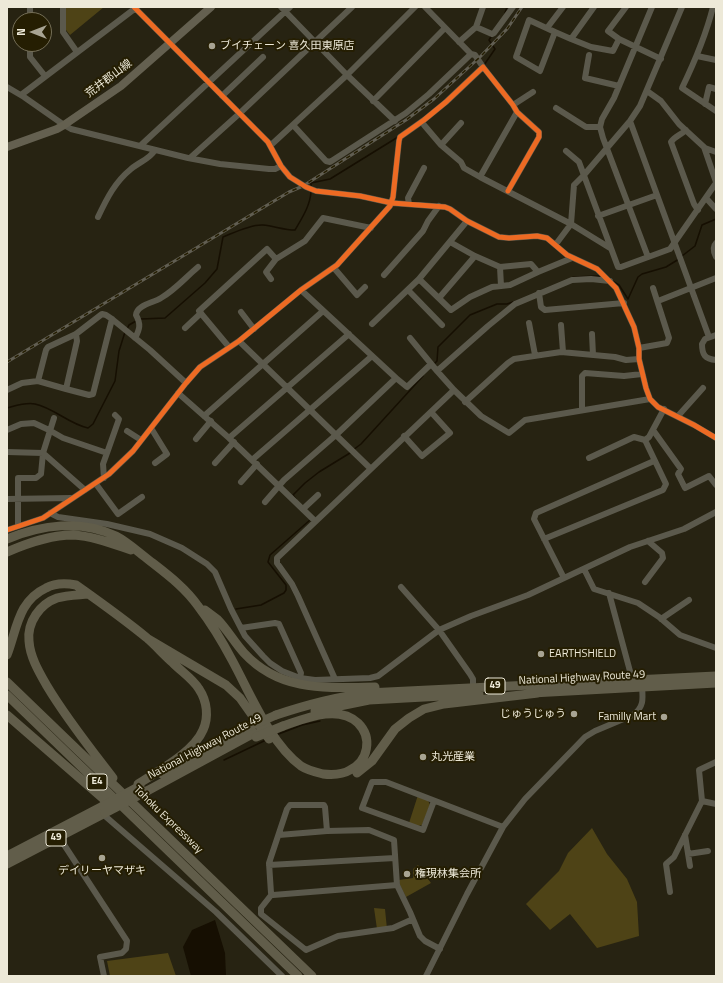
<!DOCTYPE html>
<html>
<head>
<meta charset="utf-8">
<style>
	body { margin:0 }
	#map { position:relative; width:723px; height:983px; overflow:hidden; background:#272312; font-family:"Titillium Web",sans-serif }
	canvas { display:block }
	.frame { position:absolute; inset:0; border:8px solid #ede9d8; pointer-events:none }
	.north { position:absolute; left:12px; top:12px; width:40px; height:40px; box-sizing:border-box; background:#251e02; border:1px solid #756f58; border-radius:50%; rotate:270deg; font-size:11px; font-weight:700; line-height:16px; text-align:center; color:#ede9d8 }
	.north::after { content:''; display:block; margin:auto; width:14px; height:18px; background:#a8a493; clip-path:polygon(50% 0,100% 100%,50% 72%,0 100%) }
</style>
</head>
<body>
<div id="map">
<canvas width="723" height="983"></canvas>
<div class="frame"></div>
<div class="north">N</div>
</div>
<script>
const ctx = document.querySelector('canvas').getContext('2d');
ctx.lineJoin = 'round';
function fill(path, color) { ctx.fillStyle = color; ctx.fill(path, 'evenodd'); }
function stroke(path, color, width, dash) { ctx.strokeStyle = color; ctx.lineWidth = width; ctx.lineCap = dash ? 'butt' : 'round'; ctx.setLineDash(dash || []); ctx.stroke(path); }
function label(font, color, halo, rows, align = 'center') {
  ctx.font = font + ' "Titillium Web","Noto Sans JP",sans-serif'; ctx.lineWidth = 4; ctx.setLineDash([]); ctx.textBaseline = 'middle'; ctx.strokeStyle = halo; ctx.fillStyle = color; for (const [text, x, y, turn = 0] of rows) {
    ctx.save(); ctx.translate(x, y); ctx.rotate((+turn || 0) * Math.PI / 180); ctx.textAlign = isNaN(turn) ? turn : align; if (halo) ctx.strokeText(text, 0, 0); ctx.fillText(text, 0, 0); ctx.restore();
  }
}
fill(new Path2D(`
	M66,7H104L70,35L66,30Z
	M418,795L428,800L430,805L422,825L418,826L409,823Z
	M592,828L607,854L627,879L637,902L639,936L597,948L570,914L550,930L526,904L559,871L568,853Z
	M418,865L431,883L406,897L400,885L399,880L413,878V869Z
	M374,908L385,909L387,929H377Z
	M168,953L176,976H110L107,961Z`), '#4e4316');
fill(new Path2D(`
	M215,920L225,953L226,976H191L183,947L192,930Z`), '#160f02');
stroke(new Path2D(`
	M505,13L507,7
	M484,65L495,49L489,40L492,35
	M311,186V183L330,179L398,137
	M682,256L695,246L702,225L716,219
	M573,277L599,276L601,277
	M614,282L619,285L628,299L638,277L642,274L666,267L679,259
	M141,319L165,318L205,283L217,269L223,237C233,233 251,224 263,225C274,226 284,230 295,230C302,218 310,206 311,192
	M127,329L129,325L136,321
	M434,364L437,361L438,347L470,315L497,304H507L513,302
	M7,408C15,406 26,402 35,404C54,408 69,424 88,428L93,424L115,381L119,351L125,332
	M353,450L361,444L423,376
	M296,499L293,495L305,483L319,472L350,453
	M236,609L261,605L284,593L286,590V585L268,562L270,555L310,520
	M276,735L302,725L320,721
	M224,760L266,740`), '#160f02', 1.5);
stroke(new Path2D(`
	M63,7V32L77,52
	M134,7L268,142L281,166L290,177L306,187L316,191L360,196L392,203L445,207L450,209L467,221L499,237L509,238L537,236L547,238L567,255L597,269L616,288L634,327L639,348V359L646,388L650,399L658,407L694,425L716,438
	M281,7L347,75L395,121
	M425,7L471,54L475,55L483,67
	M594,7L571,39L591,47L613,51L619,39L661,59
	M713,7C706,35 695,61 682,88L716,111
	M30,20V7
	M476,27L492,34L494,33L513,7
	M547,28L563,7
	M555,32L529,20L516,57L540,71L555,32L571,39
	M619,39L608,31L626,7
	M459,42L476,27L483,7
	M30,44V57L45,76
	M589,55L585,78L619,86
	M697,56L716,60
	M7,87L24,97L64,125L71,129L188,158L220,164L269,169H275L281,166
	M647,91L661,101L679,124L705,148L716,152
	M21,95L137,7
	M222,96L263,57
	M373,101L445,28
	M705,104L709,87L716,89
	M513,105L533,92
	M556,108L586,127H600
	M630,121L709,337
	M293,125L326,161L330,162L406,113L429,94L471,54
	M424,125L441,145L461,162L464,168L480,177L571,224L610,248
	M686,130C681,135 675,136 671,142L694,204L698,210
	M271,145L347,75L415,7
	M441,145L461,123
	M140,146L290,7
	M704,147L716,182
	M566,151L579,162L618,267H621L670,249L716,183
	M190,158L240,113L352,7
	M480,177L517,112
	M706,198L716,209
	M409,204L408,198L424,168
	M598,216L657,195
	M98,217C107,198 115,182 131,169C140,161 149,160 155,150
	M467,221L419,279L451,310L470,297L492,287L510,285L538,272L572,258
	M450,242L475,256L500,267L501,286
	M716,243C712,247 714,253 716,257
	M556,244L571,224L574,185L584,175L630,121L640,106L682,7
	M648,257L603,138L600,127L602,119L614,98L652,7
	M500,267L531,264L538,272
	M334,268L357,295L365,287
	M384,275L423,231L428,221L439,206
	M271,279L266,272L276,259
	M610,281L591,279L572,280L515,304L488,326L437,371L454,390L481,416L509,433L525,420L650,399
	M408,290L442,325
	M539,293L541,307L545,310L624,303
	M439,298L475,256
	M658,301L716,278
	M241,312L254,329
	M529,323L535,355
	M372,324L419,279
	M561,325L563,352
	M185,328L201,313
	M592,334L593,355
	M716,335L705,339L702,344C702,355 705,359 716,360
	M135,338C140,329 141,324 136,315C137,305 153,303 161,298C175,290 186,277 198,267
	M410,338L437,371
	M239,341L371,469
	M229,347L199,311L267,249L276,259L305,241L323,218L371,228
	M639,348L667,343L669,338L653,288
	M396,378L407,387L431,364
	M38,381L66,389L77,341L76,334
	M66,389L89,395L93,394L112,319
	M7,390L22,383L38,381L46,350L48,347L76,334L102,314L106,315L112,319L150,350L186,383
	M178,393L229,438L315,521
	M465,402L508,363L514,359L561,352L615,357L626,360L639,359
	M582,410V376L585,373L624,376L642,374
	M204,416L323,311
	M678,416L703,388
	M151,428L167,454L155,463
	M7,430L21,424L34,423L49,430L63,438L107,453L103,464L104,478
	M653,430L681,469L678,474L685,488L709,476L716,485
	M127,431L141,440
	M404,436L422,456L450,433L431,412
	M229,438L349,334
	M196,439L211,421
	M7,452L43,453L85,490
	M107,453L119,419L115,415
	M589,458L634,437L645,440
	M252,460L372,356
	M215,463L234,442
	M241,482L257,464
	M96,484L118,514L142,497
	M7,499L71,498
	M265,502L284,480L337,434L396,378L301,290
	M303,509L318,495
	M50,513L58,517L107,524L150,534L182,548L207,564L215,572L231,609L245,636L263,656L270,663L282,671L300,678L315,680L370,678L378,676L439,630L471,616L528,595L630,547L684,529L716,512
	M18,526V478H36L41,474L43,453L54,418
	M7,530L43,518L109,474L133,451L186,383L200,367L239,341L301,290L337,265L390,206L393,197L399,141L400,137L424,120L446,102L483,67L513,105L517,112L539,132V137L508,191
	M544,539L663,490L666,484L645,440L649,437L664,409
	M584,569L594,589L638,603L659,617L680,635L716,648
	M564,578L534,519L536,513L654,461
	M645,582L663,558L662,553L648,541
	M401,587L439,630L470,674L473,679V687
	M661,619L689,600
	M241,628L275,623L279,624L301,673L300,678
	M335,679L298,596L292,584L277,563V558L454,390
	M716,762L699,770L702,801L716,804
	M434,801L423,830L362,808L372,782H386L503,827
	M105,816L216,912L282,976
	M279,835L327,831
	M685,835L690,866
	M59,837L127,941L126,949L122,953L100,957L104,976
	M688,854L708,851
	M269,865L395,858
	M397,885L273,895L271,893L269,863L287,809L290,805H324L325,807L327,831L369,830L394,840L397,885L410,912L420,936L425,941L440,949
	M670,892L666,864L674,857L702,801
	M272,894L261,908V914L306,950L338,936L393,928L413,919
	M426,976L467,894L503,827L525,799L585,737L595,731L633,715C644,707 643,699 642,687L631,675L609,593`), '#5b594c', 6);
stroke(new Path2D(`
	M7,147L57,129L64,125L121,86L211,7`), '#646050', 8);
stroke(new Path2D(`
	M7,539C41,525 81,519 116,536C126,541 136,550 145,557C164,572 184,586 198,606C211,623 222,641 232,660C250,693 270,743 301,766C307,770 315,772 323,774C332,775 342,775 350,770C368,761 373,738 358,723C338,704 304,719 283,726
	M7,552C28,543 50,535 73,535C93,536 113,544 131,550
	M88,594C78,595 67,595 57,598C40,604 27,622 29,641C30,657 39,672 47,686C66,718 90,748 113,778
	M205,610C209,613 213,616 217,619C227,629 234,642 244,653C280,692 326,688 375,687
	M148,639L226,685L240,698L269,739
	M7,655C17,629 18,601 46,588C55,583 65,583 76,585C100,602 124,619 147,638C156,646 164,655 173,663C182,672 193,679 199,689C207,701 209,717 203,730C194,752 158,771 138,784
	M7,682L312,976
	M532,693L716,683
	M7,695L298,976
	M315,711L369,700L479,694
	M7,715L113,807
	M276,715C306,705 336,697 367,693L716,676
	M357,773L372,761L395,729L409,718L424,709L444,704L538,693
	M162,774L251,726
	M147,791L254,733
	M7,856L103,806
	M7,864L105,813`), '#615d4a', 9);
const rail = new Path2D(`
	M7,362L289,192L303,186L406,120L434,99L480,57L507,29L522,7`);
stroke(rail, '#615e52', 3);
stroke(rail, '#251e02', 1.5, [4.5]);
stroke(new Path2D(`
	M251,726L276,715
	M256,737L283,726
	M103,806L140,786
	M105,813L147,791`), '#615d4a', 9);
stroke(new Path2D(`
	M134,7L268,142L281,166L290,177L306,187L316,191L360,196L392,203L445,207L450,209L467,221L499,237L509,238L537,236L547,238L567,255L597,269L616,288L634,327L639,348V359L646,388L650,399L658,407L694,425L716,438
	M7,530L43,518L109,474L133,451L186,383L200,367L239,341L301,290L337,265L390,206L393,197L399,141L400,137L424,120L446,102L483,67L513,105L517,112L539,132V137L508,191`), '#ed6a23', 5);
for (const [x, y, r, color] of [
	[212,46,4,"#a8a493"],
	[541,654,4,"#a8a493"],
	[574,714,4,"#a8a493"],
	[664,717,4,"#a8a493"],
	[423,757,4,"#a8a493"],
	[102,858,4,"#a8a493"],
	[407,874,4,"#a8a493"]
]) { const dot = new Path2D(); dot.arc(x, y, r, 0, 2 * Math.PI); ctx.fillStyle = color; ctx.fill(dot); stroke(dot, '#251e02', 1.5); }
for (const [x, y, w] of [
	[495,686,20],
	[97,782,20],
	[56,838,20]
]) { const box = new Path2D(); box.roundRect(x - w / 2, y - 8, w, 16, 3); ctx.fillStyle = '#251e02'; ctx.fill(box); stroke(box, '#ede9d8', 1); }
label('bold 10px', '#ede9d8', null, [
	["49",495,686],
	["E4",97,782],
	["49",56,838]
]);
label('11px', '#ede9d8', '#251e02', [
	["ブイチェーン 喜久田東原店",220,46],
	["EARTHSHIELD",549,654],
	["じゅうじゅう",566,714,"right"],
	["Familly Mart",656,717,"right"],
	["丸光産業",431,757],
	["デイリーヤマザキ",102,871,"center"],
	["権現林集会所",415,874]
], 'left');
label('11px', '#ede9d8', '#251e02', [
	["荒井郡山線",109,79,-37],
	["National Highway Route 49",582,678,-3],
	["National Highway Route 49",205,747,-28],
	["Tohoku Expressway",168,820,44]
]);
</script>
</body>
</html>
